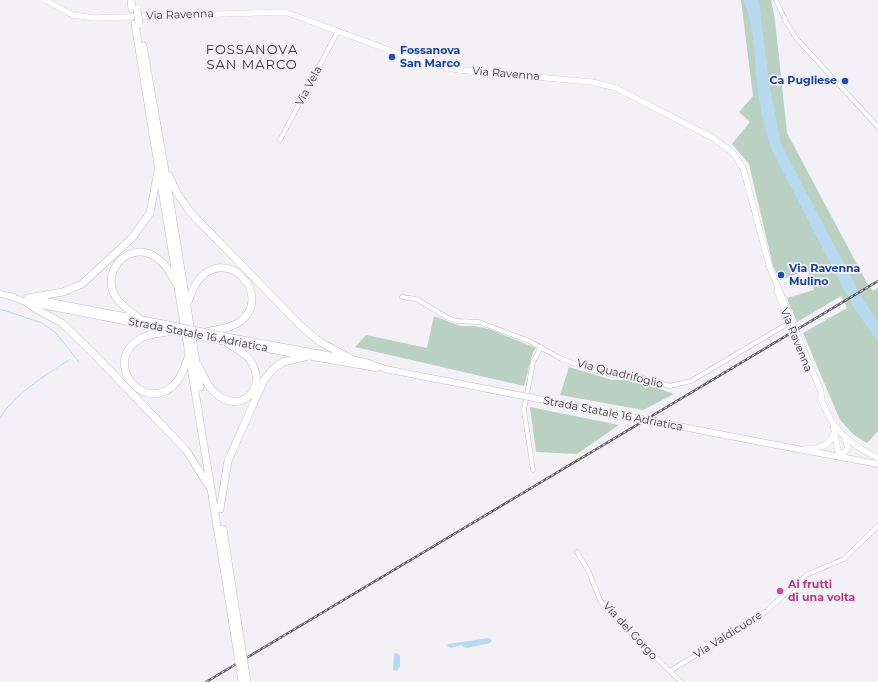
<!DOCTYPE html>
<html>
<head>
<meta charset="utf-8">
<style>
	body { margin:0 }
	canvas { display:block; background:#f3f0f6 }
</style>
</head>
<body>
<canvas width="878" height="682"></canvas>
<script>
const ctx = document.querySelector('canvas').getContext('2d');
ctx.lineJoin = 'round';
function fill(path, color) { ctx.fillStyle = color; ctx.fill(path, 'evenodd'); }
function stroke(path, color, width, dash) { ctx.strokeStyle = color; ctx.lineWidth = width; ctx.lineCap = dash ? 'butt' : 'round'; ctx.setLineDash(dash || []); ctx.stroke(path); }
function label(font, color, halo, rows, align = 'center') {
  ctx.font = font + ' Montserrat,sans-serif'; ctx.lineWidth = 3.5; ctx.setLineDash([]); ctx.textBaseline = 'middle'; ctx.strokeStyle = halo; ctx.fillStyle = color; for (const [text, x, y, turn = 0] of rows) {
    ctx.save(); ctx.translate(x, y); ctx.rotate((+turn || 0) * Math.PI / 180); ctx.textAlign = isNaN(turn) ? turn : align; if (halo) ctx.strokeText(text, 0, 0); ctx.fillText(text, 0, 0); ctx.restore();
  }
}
fill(new Path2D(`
	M741,0H771L775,20L787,133L867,283L873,291L878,288V431L867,443L854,435L840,420L803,333L847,308L841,296L797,322L787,298L814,290L808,270L780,280L773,266L749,164L732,144L750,122L739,112L753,96Z
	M434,316L460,326H473L489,329L536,348L533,352L524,386L355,347L366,335L427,348Z
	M569,367L612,380H635L674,394L643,410L560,395Z
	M530,407L619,425L577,454L536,452Z`), '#bad0c3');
fill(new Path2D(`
	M743,0H759L769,82L781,144L862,298L878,322V341L856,311L844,290L772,150C764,128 759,105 757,81C754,54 755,25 743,0Z
	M489,638L492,640L490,643L467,648L463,647L461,645L451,648L447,646L448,644Z
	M397,653L400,656V667L396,671L393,670L394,654Z`), '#b7daf1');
stroke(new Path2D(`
	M0,309L42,323L56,333L79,362
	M0,418C13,395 47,374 69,360`), '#b7daf1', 1);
const street = new Path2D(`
	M776,0L786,22L796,38L878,127
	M280,140L338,31
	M402,297L416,299L448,318L457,321L479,322L500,330L529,341L562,359L589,369L613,375L639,377L670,386L691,381L789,323
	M533,470L524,410L533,362L541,347
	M577,552L589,572L600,600L608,611L681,682
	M670,671L762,615L806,575L844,559L878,526`);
const secondary = new Path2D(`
	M45,0L73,15L94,18L285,12L400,54L439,66L459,70L592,82L616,88L713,138L733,153L743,168L770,268L821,392L822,400
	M777,290L786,314
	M820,398C824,404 826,411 830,418C840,437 859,449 878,458
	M833,424L838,451L841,456L848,448L845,438
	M804,449C816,448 830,448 834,433`);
const primary = new Path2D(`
	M0,294L14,297
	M12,297L26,302L170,330
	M35,299L160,323
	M234,338L366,362L385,369L513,394
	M226,342L376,368
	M771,444L878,464`);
const highway = new Path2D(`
	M131,0L132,9
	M135,24L225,575
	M143,46L164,165L200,387
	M169,176L177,193L190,212L302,327L320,342L352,359
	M28,298L63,292L82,284L133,237L150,213L158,171
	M26,302L36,309L62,323L95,355L186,450L212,491
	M187,305C190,298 192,289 197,282C225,243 274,294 241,321C230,329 218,329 206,332
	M140,319C131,312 121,306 115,296C100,269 132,239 157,258C167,265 171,275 177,285
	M172,331C160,334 147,333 137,341C102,365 148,419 178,380C183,373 186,363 189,355
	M199,367C204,376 207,386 215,393C241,416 269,388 250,360C244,352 234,348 226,342
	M220,509L228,461L264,380L274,368L283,362L308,356
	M223,529L230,574`);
stroke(street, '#c1bec3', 5);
stroke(secondary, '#c1bec3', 6);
stroke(primary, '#c1bec3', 7);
stroke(highway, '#c1bec3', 8);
stroke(street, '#fff', 4);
stroke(secondary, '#fff', 5.5);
stroke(primary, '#fff', 6);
stroke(highway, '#fff', 7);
const rail = new Path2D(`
	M206,682L878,281`);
stroke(rail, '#5e5d60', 2.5);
stroke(rail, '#f3f0f6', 1, [3]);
const primaryBridge = new Path2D(`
	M160,323L234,338
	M172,331L226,342
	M513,394L771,444`);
const highwayBridge = new Path2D(`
	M137,9L139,24
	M230,574L247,682
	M225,575L242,681`);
stroke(primaryBridge, '#c1bec3', 7, []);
stroke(highwayBridge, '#c1bec3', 8, []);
stroke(primaryBridge, '#fff', 6);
stroke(highwayBridge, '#fff', 7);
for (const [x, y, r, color] of [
	[392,57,4,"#1a4fb4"],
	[845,81,4,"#1a4fb4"],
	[781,275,4,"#1a4fb4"],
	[780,591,4,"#d1479c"]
]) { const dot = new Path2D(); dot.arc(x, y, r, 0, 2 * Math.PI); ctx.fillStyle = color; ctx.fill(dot); stroke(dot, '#f3f0f6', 1.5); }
label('11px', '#3c3b3d', '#f3f0f6', [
	["Via Ravenna",180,15,-2],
	["Via Ravenna",506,74,5],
	["Via Vela",309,86,-62],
	["Strada Statale 16 Adriatica",198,335,11],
	["Via Ravenna",796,340,68],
	["Via Quadrifoglio",620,374,14],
	["Strada Statale 16 Adriatica",613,414,11],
	["Via del Gorgo",630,631,47],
	["Via Valdicuore",728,635,-32]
]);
label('bold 11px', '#164399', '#f3f0f6', [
	["Fossanova",400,51],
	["San Marco",400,64],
	["Ca Pugliese",837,81,"right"],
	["Via Ravenna",789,269],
	["Mulino",789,282]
], 'left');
label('bold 11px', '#b23c85', '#f3f0f6', [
	["Ai frutti",788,585],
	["di una volta",788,598]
], 'left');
ctx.letterSpacing = '1px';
label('13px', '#333135', '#f3f0f6', [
	["FOSSANOVA",252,50],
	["SAN MARCO",252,65]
]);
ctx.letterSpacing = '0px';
</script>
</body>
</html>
